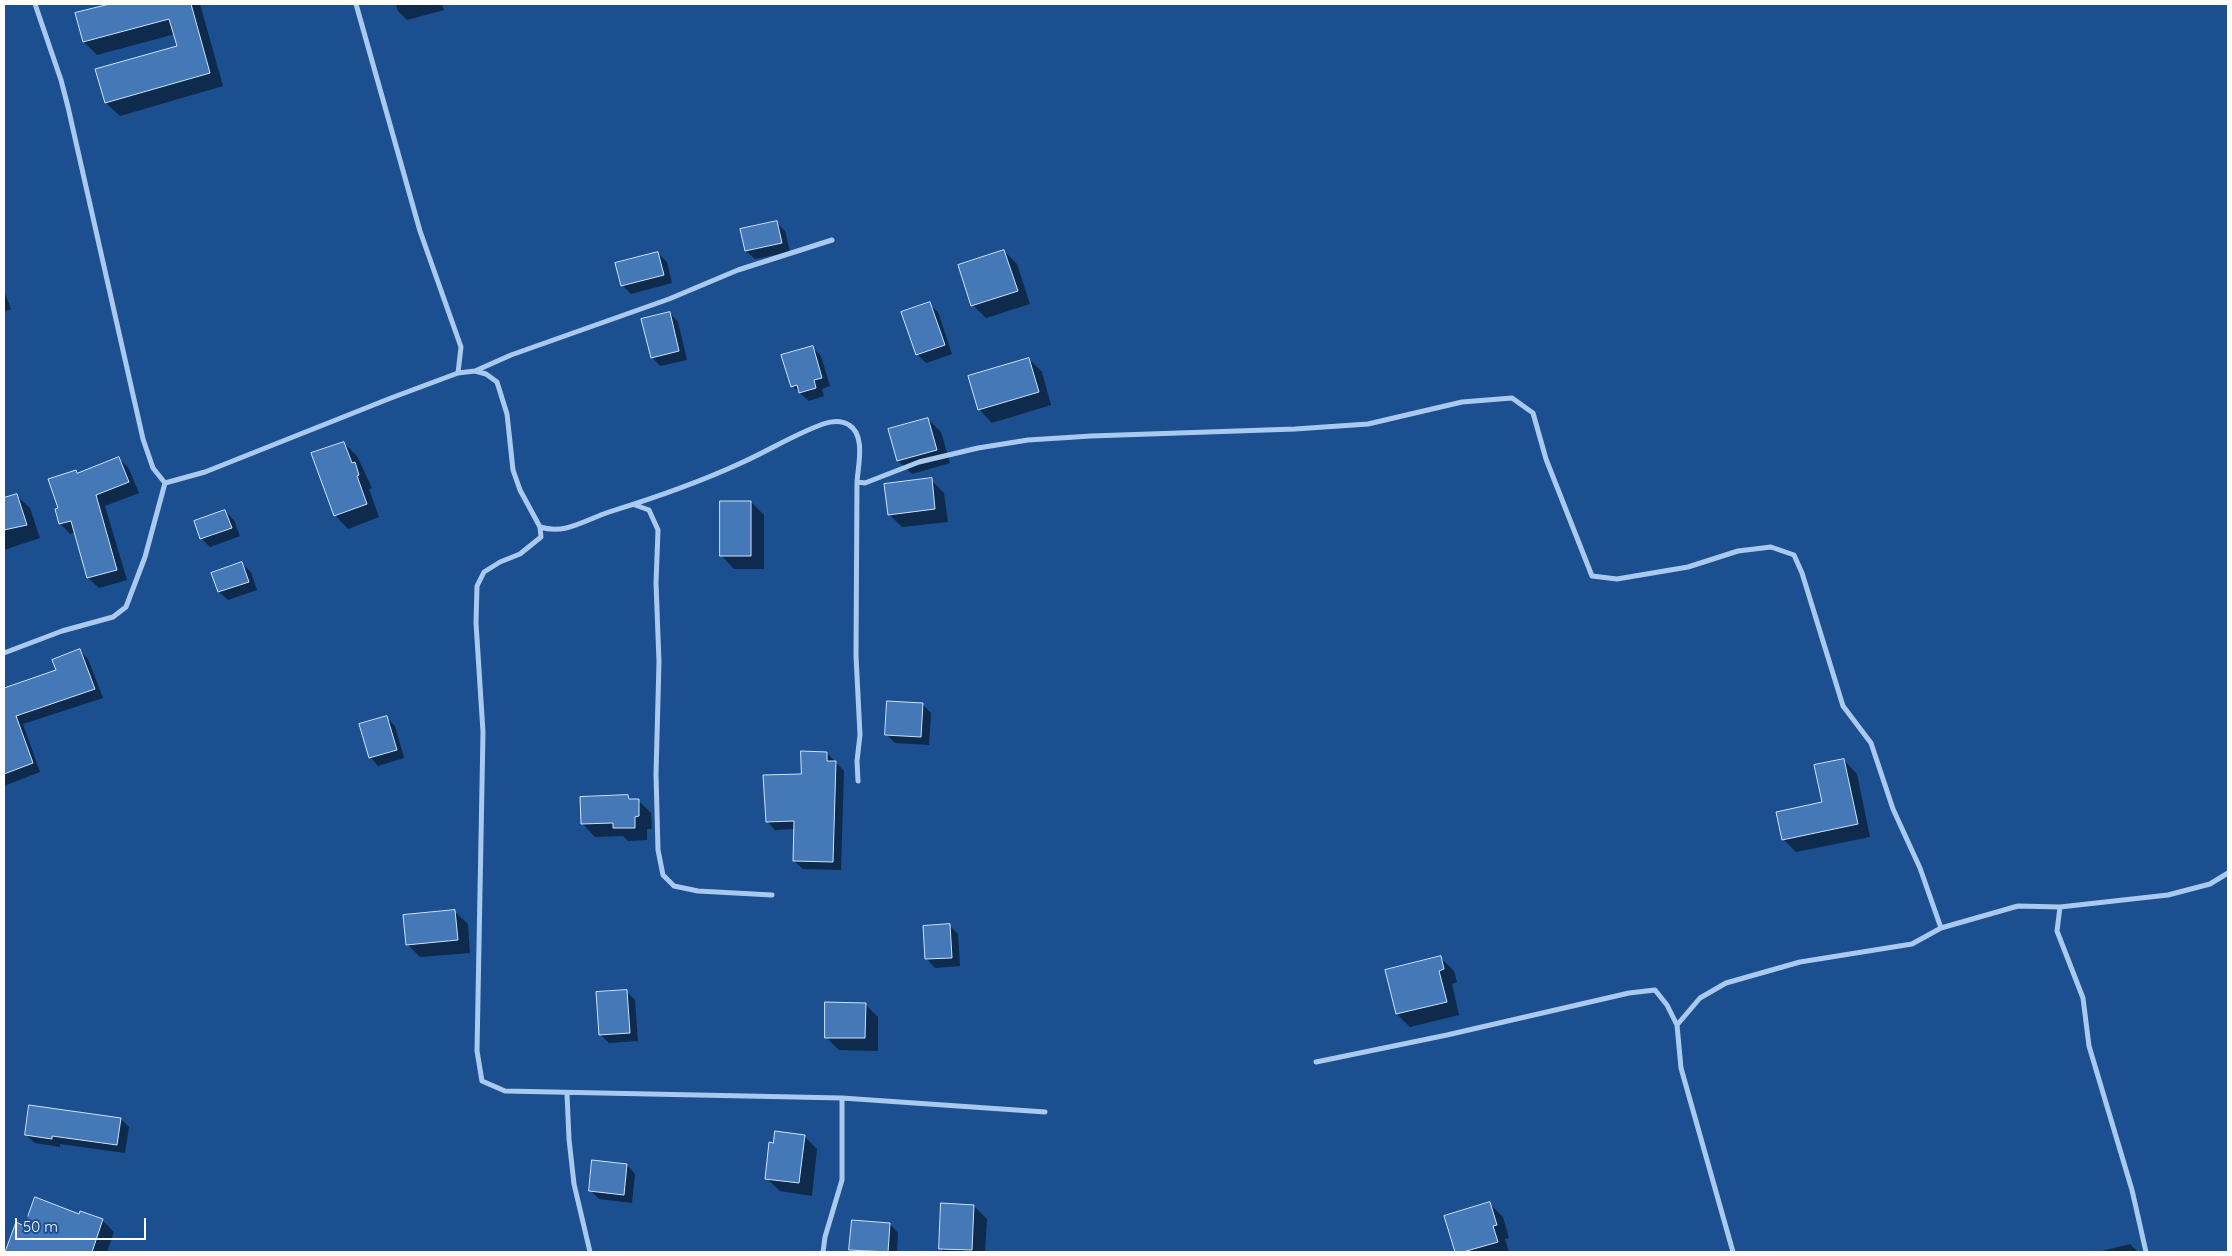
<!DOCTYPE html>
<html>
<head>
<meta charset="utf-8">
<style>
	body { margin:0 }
	#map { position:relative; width:2232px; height:1256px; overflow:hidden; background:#1b4f8f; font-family:Quicksand,sans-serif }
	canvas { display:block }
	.frame { position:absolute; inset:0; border:5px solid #fff; pointer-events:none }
	.scale { position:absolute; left:15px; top:1218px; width:131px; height:22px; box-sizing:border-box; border:2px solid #fff; border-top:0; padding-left:6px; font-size:15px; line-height:18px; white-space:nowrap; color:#fff; -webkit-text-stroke:4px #1b4f8f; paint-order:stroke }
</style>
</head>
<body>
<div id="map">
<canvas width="2232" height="1256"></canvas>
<div class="frame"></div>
<div class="scale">50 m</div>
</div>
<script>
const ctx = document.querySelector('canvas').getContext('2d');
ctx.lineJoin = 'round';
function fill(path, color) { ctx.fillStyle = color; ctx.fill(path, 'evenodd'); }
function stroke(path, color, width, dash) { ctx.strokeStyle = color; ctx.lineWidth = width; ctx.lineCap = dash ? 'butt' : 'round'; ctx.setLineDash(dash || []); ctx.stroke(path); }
fill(new Path2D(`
	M114,4H200L223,86L120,116L106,103L97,70L178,47L175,34L97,55L84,42L76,14Z
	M396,4H442L444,10L407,20L398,11Z
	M776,222L785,231L790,252L755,259L746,251Z
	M1004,251L1017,264L1030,304L986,318L973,305Z
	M658,253L667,262L672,283L631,294L622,285Z
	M4,291L11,309L4,312Z
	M929,304L938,312L952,354L926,363L917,354Z
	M670,313L678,322L687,360L660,366L652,357Z
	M812,347L821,356L830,386L822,389L824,396L809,401L792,386Z
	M1029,359L1042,372L1051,405L992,423L979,409Z
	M928,419L941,432L950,463L912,474L898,461L890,430Z
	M344,443L357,456L372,488L369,489L379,517L348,529L335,515Z
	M119,458L129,469L139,493L105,506L127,580L99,588L88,578L75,532L70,534L60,523V509L77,474Z
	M931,480L944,493L948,522L902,527L889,514Z
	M16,495L30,508L40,538L4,550V500Z
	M751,502L764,515V569H734L721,555Z
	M225,511L234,520L240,536L210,547L201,538Z
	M242,564L251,572L257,590L228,600L219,592L213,574Z
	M80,651L88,659L103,698L23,724L40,772L4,786V684L7,688L58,671Z
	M923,705L931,713L929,745L895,743L886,734Z
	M386,717L395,726L404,758L378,766L370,757Z
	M827,753L844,771L841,870L803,869L794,861L795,829L775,830L767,821L802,775Z
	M1844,760L1857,774L1870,837L1796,852L1783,839L1824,803Z
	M628,796L632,801L638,800L651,813L652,829H647V840L628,841L623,836L595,837L582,823Z
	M454,911L468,924L470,953L420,957L407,944Z
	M950,926L958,934L960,966L935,968L927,959Z
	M1441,958L1454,971L1457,982L1452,984L1459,1015L1410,1027L1397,1014Z
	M627,992L635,1000L638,1041L609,1043L600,1034Z
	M865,1004L878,1017V1051L839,1050L826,1037Z
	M121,1119L129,1127L125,1153L60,1144V1147L35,1143L26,1135Z
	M804,1136L817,1149L812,1196L780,1191L766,1178Z
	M627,1165L635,1174L632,1203L599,1199L590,1190Z
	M1490,1204L1503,1217L1509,1238L1505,1239L1509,1252H1456L1446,1216Z
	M974,1206L987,1219L985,1252H944L940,1248Z
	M80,1216L102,1220L114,1232L107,1252H6L25,1227Z
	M890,1224L898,1233L897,1252H853L851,1250Z
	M2130,1244L2138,1252H2098Z`), '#0007');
const building = new Path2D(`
	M110,4H191L210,73L105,103L95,69L177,46L169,19L83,42L75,13Z
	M777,221L782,243L745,251L740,229Z
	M1004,250L1018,291L971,306L958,265Z
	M658,252L664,275L621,286L615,263Z
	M930,302L945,345L916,355L901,312Z
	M670,312L679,351L651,358L641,319Z
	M813,346L822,378L814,380L816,388L799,393L797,385L791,387L781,355Z
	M1029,358L1039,392L978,410L968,376Z
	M928,418L937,450L897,461L888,429Z
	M344,442L352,463L355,462L359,475L357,476L367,504L334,516L311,453Z
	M119,457L129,482L96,495L117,570L87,578L71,521L59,524L55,509L58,508L48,479L76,470L77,473Z
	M932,478L935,509L888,515L884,484Z
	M17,494L27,525L4,530V498Z
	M720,501H751V556H720Z
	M225,510L232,528L200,539L194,521Z
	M242,562L249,582L218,592L211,573Z
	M80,649L95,689L16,716L33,763L4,774V688L56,670L52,660Z
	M887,701L923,703L921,737L885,735Z
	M387,716L397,750L369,758L359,724Z
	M801,751L827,752V761H836L833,862L793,861L794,821L766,822L763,775L801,774Z
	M1844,759L1858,824L1782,840L1776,812L1822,802L1814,765Z
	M628,795L629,799H639V816L635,817V828H613V823L581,824L580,797Z
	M455,910L458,940L406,945L403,915Z
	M950,924L952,958L925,959L923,926Z
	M1441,956L1444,969L1439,971L1447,1002L1396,1014L1385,970Z
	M627,990L630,1033L599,1035L596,992Z
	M825,1002L866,1003L865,1038H825Z
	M29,1105L121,1118L117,1145L52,1136V1139L25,1135Z
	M775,1131L805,1135L799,1183L765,1179L769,1142L773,1143Z
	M592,1160L627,1164L624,1195L589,1191Z
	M35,1197L79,1214L80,1211L103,1219L92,1252H5L16,1222L24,1226Z
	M1490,1202L1497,1225L1493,1226L1498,1242L1463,1252H1455L1444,1216Z
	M941,1203L974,1205L972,1250L939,1249Z
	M852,1220L890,1223L888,1252L849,1250Z`);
fill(building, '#4478b7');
stroke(building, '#cfe3fa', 1);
stroke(new Path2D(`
	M35,4L61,80L68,107L143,439L153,468L165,483L205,472L391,398L458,373L475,371L486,374L497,382L507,414L513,470L520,490L540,527C565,535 585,520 609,512C654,498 698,483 741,463C768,451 795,434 823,424C832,421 841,420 849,425C866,435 858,466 857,482L865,483L919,462L978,448L1028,440L1091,436L1295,429L1368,424L1462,402L1512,398L1533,413L1546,459L1592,576L1617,579L1688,567L1738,551L1771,547L1794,555L1802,573L1843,706L1871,743L1893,809L1920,868L1941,928
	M356,4L420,231L461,347L458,373
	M475,371L511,355L669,299L738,270L832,240
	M857,482L856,656L860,735L857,761L858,781
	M635,505L649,510L658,530L656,583L659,662L656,774L658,850L663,875L674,886L698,891L772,895
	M540,527L541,537L520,554L500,562L484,572L477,586L476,623L483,732L477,1051L482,1081L505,1091L842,1098L1045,1112
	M4,653L62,631L113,617L126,607L145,557L165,483
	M2060,907L2057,931L2083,998L2089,1046L2132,1190L2146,1252
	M1316,1062L1447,1035L1629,993L1655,990L1667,1005L1677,1025
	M567,1094L569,1139L574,1184L590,1252
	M823,1252L825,1237L842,1180V1098
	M1733,1252L1681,1068L1677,1025L1700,998L1726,983L1800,962L1912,944L1941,928L2018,906L2060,907L2168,895L2210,884L2228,873`), '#a9c9ee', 5);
</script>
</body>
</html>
